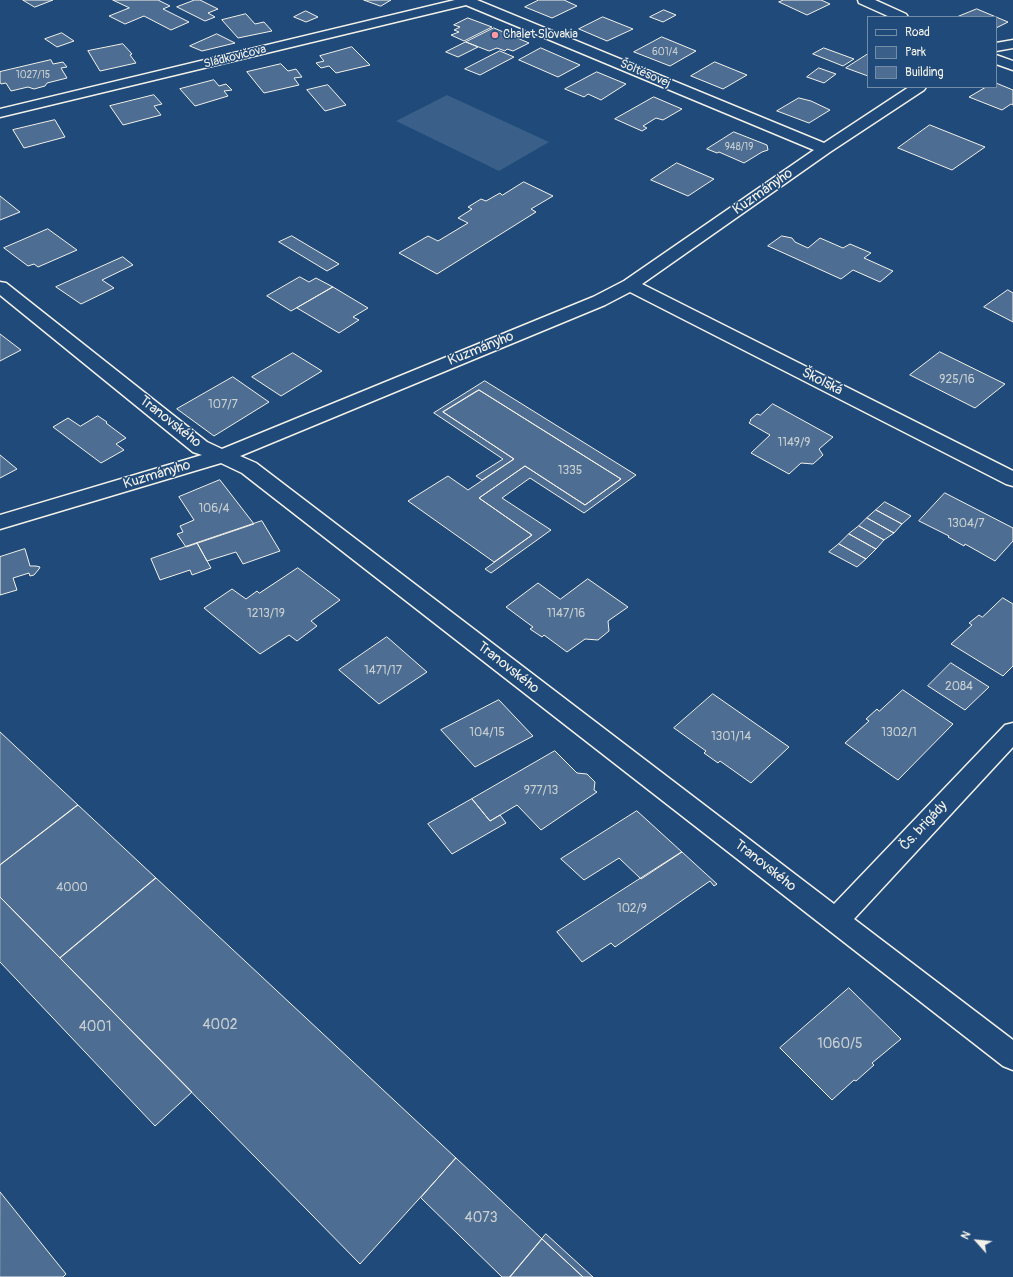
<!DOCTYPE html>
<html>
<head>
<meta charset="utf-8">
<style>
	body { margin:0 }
	#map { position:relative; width:1013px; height:1277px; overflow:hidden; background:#1f4a7a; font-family:Pangolin,sans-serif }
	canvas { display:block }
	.legend { position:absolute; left:867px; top:16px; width:130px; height:72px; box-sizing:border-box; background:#1f4a7a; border:1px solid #748da6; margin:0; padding:5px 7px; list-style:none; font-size:12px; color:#f4f1e8 }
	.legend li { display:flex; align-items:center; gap:8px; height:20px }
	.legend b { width:20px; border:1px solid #748da6 }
	.north { position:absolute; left:957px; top:1221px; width:40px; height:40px; -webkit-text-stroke:3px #1f4a7a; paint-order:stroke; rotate:297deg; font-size:11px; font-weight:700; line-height:16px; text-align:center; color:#f4f1e8 }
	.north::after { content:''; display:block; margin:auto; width:14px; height:18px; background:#f4f1e8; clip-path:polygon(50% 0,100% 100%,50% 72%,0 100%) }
</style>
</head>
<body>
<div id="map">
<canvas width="1013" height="1277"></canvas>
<ul class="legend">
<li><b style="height:5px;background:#1f4a7a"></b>Road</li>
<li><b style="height:11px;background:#3a5f88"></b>Park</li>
<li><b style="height:11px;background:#4d6e92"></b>Building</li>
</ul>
<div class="north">N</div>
</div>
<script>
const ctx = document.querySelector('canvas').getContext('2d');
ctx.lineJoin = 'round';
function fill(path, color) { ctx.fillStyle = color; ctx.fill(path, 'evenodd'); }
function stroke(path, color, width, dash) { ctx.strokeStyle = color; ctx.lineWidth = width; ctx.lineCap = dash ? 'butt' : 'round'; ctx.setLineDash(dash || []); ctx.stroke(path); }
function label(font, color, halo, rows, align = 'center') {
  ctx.font = font + ' Pangolin,sans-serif'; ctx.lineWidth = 3; ctx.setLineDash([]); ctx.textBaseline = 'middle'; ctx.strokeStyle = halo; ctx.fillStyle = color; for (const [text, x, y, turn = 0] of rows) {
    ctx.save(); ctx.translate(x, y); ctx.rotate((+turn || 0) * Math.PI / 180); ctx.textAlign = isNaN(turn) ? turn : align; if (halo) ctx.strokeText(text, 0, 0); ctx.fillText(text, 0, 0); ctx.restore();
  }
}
fill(new Path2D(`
	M447,95L549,142L499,171L396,121Z`), '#3a5f88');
const building = new Path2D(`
	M23,0H53L35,7Z
	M113,0H158L170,6L163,9L189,22L171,30L144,16L125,24L109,16L129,8Z
	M195,0H200L218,9L208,13L215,17L205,21L177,7Z
	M364,0H391L381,6Z
	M539,0H564L577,6L552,18L525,7Z
	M784,0H821L830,4L807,15L779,2Z
	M977,9L1008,22L996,28V17H957Z
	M664,10L676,15L663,22L650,17Z
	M306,11L318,17L306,22L294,17Z
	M246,14L255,24L264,22L272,31L238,38L222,20Z
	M603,17L633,29L607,41L579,29Z
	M468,18L492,27L464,41L451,35L459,32L454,30L460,27L454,25Z
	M494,28L529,43L513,51L507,49L505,51L497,48L489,51L466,42Z
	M62,33L74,41L57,47L45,39Z
	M217,34L235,43L202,51L190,46Z
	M662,37L696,51L670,66L634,52Z
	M466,42L478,47L458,57L446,52Z
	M123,44L132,54L130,55L136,63L100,71L88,51Z
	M352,47L370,65L336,73L329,66L321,68L316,63L324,61L320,56Z
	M541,48L580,65L558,77L519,60Z
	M824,48L854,59L843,66L813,54Z
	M500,51L514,57L480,75L465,69Z
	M868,54V76L846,68Z
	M51,60L53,64L63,62L67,67L61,68L67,78L47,83L45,86L34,89L28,87L11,91L6,83L1,84L0,82V72Z
	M715,62L747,75L723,89L691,76Z
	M281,64L288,71L296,69L302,77L294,78L299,85L264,93L247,72Z
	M819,68L836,74L824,83L807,77Z
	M597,72L626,84L601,100L588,94L584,97L565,89Z
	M214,80L219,86L226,84L232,90L224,91L228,96L195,106L180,89Z
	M996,83L1013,90V105L1011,104L1002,110L969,97L986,87H996Z
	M328,85L346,105L325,111L307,90Z
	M154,95L162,104L154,106L161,115L123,125L110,106Z
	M654,97L682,109L663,120L656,118L643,126L647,128L642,131L615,119Z
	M799,98L811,101L830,110L809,123L777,111Z
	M55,120L65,137L24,148L13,130Z
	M930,125L985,147L952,170L898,148Z
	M734,132L767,145L768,150L762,152L744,163L719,152L717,153L707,149Z
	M677,163L714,179L688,196L651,180Z
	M524,182L553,196L531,209L536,212L437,274L399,253L428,236L438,241L468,223L458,218L472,209L468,207L481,199L486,201L500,193L502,195Z
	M0,196L20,212L0,220Z
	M48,229L77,250L38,267L34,264L28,266L4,248Z
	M292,236L339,264L327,271L279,242Z
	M782,236L792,238L795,242L808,248L820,238L843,248L850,244L871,253L864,258L893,271L880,282L853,270L841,279L768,246Z
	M123,257L133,265L102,280L114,288L81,304L56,287Z
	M300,277L309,282L316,278L333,287L291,311L267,296Z
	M333,287L368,308L353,317L359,320L339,333L297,308Z
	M1008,290L1013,293V322L984,307Z
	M0,334L21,350L0,361Z
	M940,352L1005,384L975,408L910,375Z
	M293,353L322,371L281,396L252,377Z
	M233,377L269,402L214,436L177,409Z
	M485,381L636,475L584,513L530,478L502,498L551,530L491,573L485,569L532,535L479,498L525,466L585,505L621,479L479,390L443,412L514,459L482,480L476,476L503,459L434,413Z
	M479,390L621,479L585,505L525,466L479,498L532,535L494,562L408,501L448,476L468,490L514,459L443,412Z
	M773,404L833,437L819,449L823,455L813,464L801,463L789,474L751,453L770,435L749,423L751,420H750L757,414L760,415Z
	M98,416L107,422L106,423L126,438L116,444L124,450L101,463L53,427L68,418L80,426Z
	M0,455L17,469L0,478Z
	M220,480L254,524L186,547L177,534L183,532L180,526L194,520L179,497Z
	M945,493L1013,528V541L995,561L965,544L964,546L948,537L949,536L919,521Z
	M885,502L911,516L902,524L876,510Z
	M876,510L902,524L894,533L867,518Z
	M867,518L894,533L884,540L859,526Z
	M262,521L280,551L243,564L236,552L207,561L197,543Z
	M859,526L884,540L876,549L849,534Z
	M849,534L876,549L866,559L839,544Z
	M197,543L211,568L192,575L190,570L160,580L151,559Z
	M839,544L866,559L857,567L829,552Z
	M25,549L30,566H36L40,567L39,569L34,575L30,576L29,573L13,578L17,590L0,595V557Z
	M298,568L340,600L311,621L317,626L297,641L289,635L260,654L204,608L232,589L246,599L257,591L259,593Z
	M588,579L628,607L608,621L609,631L598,640L585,639L567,652L544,635L542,637L530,629L533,627L506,607L538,583L560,599Z
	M1003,598L1013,604V666L1003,676L951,644L972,625L969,623L979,615L982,617Z
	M387,637L427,672L379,704L339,670Z
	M951,663L989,687L965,710L928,686Z
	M903,690L953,724L898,780L845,743L869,721L866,719L877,709L879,711Z
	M713,694L789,747L751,783L720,761L718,763L704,753L706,751L674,728Z
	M499,700L533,736L475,767L441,730Z
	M0,732L78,805L0,865Z
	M555,751L577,773L587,774L595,782L594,790L597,792L541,830L517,805L490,821L472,799Z
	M472,799L490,821L500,815L506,823L452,854L428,824Z
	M78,805L156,878L60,958L0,897V865Z
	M637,811L682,852L641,879L619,858L584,880L561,859Z
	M682,852L717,884L714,886L710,881L615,947L611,943L582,962L557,932Z
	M156,878L456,1158L360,1264L60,958Z
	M0,897L192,1092L155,1126L0,962Z
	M849,988L901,1039L872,1063L874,1065L856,1081L854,1080L832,1100L780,1048Z
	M456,1158L542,1239L510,1277H502L421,1198Z
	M0,1192L66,1274L63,1277H0Z
	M546,1234L593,1277H583L542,1239Z
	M542,1239L583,1277H510Z`);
fill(building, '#4d6e92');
stroke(building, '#f4f1e8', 1);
const minor = new Path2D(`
	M455,0H477L824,143L909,87H926L924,90L830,152L642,284L1013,471V486L1006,484L630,292L605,305L240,456L256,463L834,904L1005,725L1013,723V747L854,919L1013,1040V1070L1003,1066L242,473L221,463L0,529V515L202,455L193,452L0,295V282L6,283L207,442L222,449L593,297L624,281L814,150L466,5L0,117V109Z
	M858,0H875L906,14L908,17H890L859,3Z
	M1013,40V48L996,51V43Z
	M996,55L1013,61V70L996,64Z`);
stroke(minor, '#f4f1e8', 3);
fill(minor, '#1f4a7a');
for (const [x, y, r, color] of [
	[495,35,4,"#ff9aa2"]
]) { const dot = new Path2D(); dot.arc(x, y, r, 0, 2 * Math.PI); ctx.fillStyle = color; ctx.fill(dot); stroke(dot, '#1f4a7a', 1.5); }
label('10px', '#cad0d2', null, [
	["601/4",665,52],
	["1027/15",33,75],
	["948/19",739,147]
]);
label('12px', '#f4f1e8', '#1f4a7a', [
	["Chalet Slovakia",503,35]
], 'left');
label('12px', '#f4f1e8', '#1f4a7a', [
	["Sládkovičova",235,57,-14],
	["Šoltésovej",645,74,23]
]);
label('12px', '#cad0d2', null, [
	["925/16",957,380],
	["107/7",223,405],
	["1149/9",794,443],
	["1335",570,471],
	["106/4",214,509],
	["1304/7",966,524],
	["1213/19",266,614],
	["1147/16",566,614],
	["1471/17",383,671],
	["2084",959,687],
	["104/15",487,733],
	["1302/1",899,733],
	["1301/14",731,737],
	["977/13",541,791],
	["4000",72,888],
	["102/9",632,909]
]);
label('14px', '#f4f1e8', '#1f4a7a', [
	["Kuzmányho",763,192,-35],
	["Kuzmányho",481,349,-22],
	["Školská",822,382,27],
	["Tranovského",170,422,38],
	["Kuzmányho",157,475,-17],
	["Tranovského",508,668,38],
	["Čs. brigády",924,826,-47],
	["Tranovského",765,866,38]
]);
label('14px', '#cad0d2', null, [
	["4002",220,1025],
	["4001",95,1027],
	["1060/5",840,1044],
	["4073",481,1218]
]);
</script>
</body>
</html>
